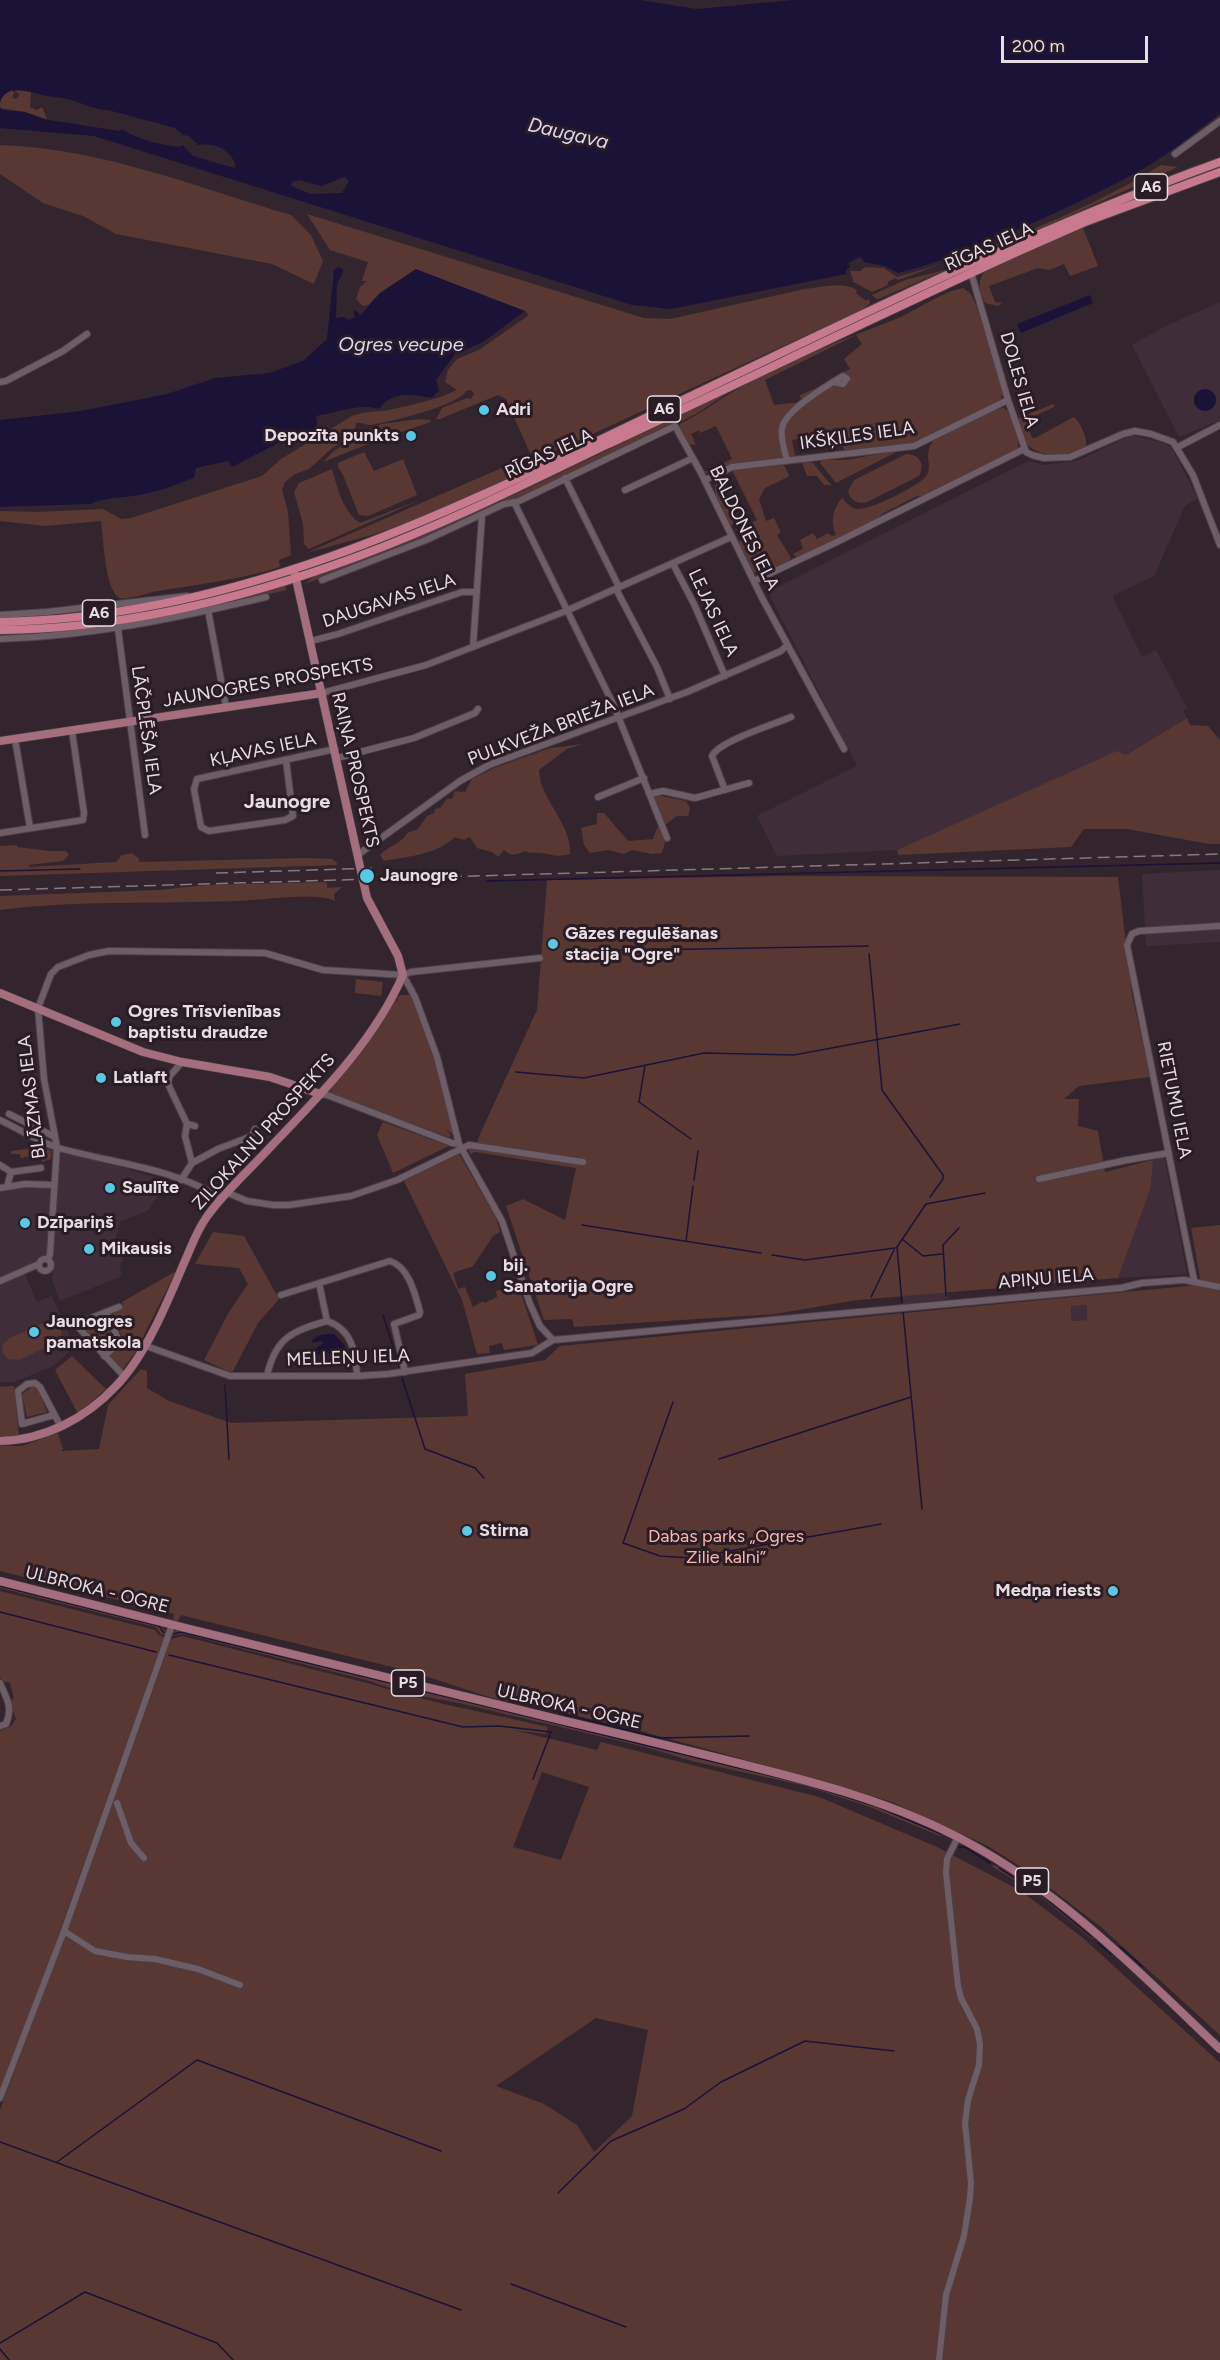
<!DOCTYPE html>
<html>
<head>
<meta charset="utf-8">
<style>
	body { margin:0 }
	#map { position:relative; width:1220px; height:2360px; overflow:hidden; background:#33252e; font-family:Figtree,sans-serif }
	canvas { display:block }
	.scale { position:absolute; left:1001px; top:36px; width:147px; height:27px; box-sizing:border-box; border:3px solid #e7dee4; border-top:0; padding-left:8px; font-size:18px; line-height:21px; white-space:nowrap; color:#e7dee4; -webkit-text-stroke:4px #291c24; paint-order:stroke }
</style>
</head>
<body>
<div id="map">
<canvas width="1220" height="2360"></canvas>
<div class="scale">200 m</div>
</div>
<script>
const ctx = document.querySelector('canvas').getContext('2d');
ctx.lineJoin = 'round';
function fill(path, color) { ctx.fillStyle = color; ctx.fill(path, 'evenodd'); }
function stroke(path, color, width, dash) { ctx.strokeStyle = color; ctx.lineWidth = width; ctx.lineCap = dash ? 'butt' : 'round'; ctx.setLineDash(dash || []); ctx.stroke(path); }
function label(font, color, halo, rows, align = 'center') {
  ctx.font = font + ' Figtree,sans-serif'; ctx.lineWidth = 6; ctx.setLineDash([]); ctx.textBaseline = 'middle'; ctx.strokeStyle = halo; ctx.fillStyle = color; for (const [text, x, y, turn = 0] of rows) {
    ctx.save(); ctx.translate(x, y); ctx.rotate((+turn || 0) * Math.PI / 180); ctx.textAlign = isNaN(turn) ? turn : align; if (halo) ctx.strokeText(text, 0, 0); ctx.fillText(text, 0, 0); ctx.restore();
  }
}
fill(new Path2D(`
	M1220,302V420L1179,437L1132,345L1166,326Z
	M1131,435L1157,441L1171,447L1198,498L1185,506L1154,576L1114,595L1113,598L1142,657L1156,650L1187,708L1183,710L1187,718L1126,755L1117,752L897,850L777,856L757,816L857,766L768,592L1028,461L1044,465L1077,461Z
	M1220,870V942L1146,946L1142,874Z
	M62,1153L113,1164L167,1182L148,1211L121,1221L115,1239L128,1244L120,1266L122,1276L60,1301L52,1280L59,1158Z
	M1164,1156L1187,1274L1118,1278L1151,1187L1153,1160Z
	M25,1187H52L48,1254L0,1280V1191Z
	M945,1258L948,1299L903,1304L899,1263Z
	M25,1274L37,1302L52,1296L71,1339V1350L53,1366L14,1382H0V1285Z
	M1087,1305V1320L1071,1321V1306Z`), '#402d3a');
fill(new Path2D(`
	M20,89L31,92L30,107L37,110L42,107L47,119L25,112L0,108V100L8,91L12,90L14,93L12,98L16,99L20,95L14,90Z
	M0,145C100,148 196,187 291,215L311,235L323,261L314,284L272,264L116,234L83,216L43,203L0,174Z
	M1161,165L1178,167L956,266L953,261C1024,233 1096,206 1161,165Z
	M307,214L644,318L670,319L805,289C822,287 842,281 857,290L856,293L866,301L869,299L870,303L863,309L545,456L530,453L506,399L498,395L440,419H436L442,408L467,398L471,399L474,394L471,390L466,391C460,405 387,423 370,425C365,425 361,422 356,423L354,434L331,449L309,469L295,474L285,482L282,490L288,512L291,555L279,560L280,567C239,580 200,584 158,591C149,592 125,602 118,597C105,587 103,537 101,521L45,526L0,521V511L37,512L103,509L121,519L131,518L262,476L281,459L352,416C364,411 376,412 389,410C411,405 436,400 457,390L445,382L448,370L457,359L479,350L529,315L525,311L413,271L380,293L368,305L363,306L356,299L360,287L367,281H362L368,262L330,250Z
	M1083,228L1098,266L1070,276L1064,264L1049,270L1038,268L989,286L995,302L1002,303L998,306L985,303C979,290 976,280 987,269Z
	M939,265L898,280L895,278L888,282V285L872,292L852,281L853,280L850,271H860L865,267L884,268L897,277Z
	M945,270L881,298L877,299L872,295L905,280Z
	M963,288L971,294L976,305L1003,389L1001,399L997,403L916,443L845,451L835,433L792,440L795,456L789,457L783,427C791,415 815,391 829,386C837,384 844,389 849,380L846,373L829,382L828,380L850,369L844,359L862,344L856,335L765,380L774,405L801,402L800,395L821,386L782,420L783,458L727,465L715,472L705,473L704,472L732,459L716,426L700,433L699,430L691,434L696,445L689,444L680,427V424C700,414 717,401 736,390C786,361 842,340 896,319C917,310 942,292 963,288Z
	M735,388L696,414L517,500L348,569L304,584L315,576C461,527 597,454 735,388Z
	M1053,404L1055,406L1052,408L1026,420L1032,438H1035L1074,417C1080,422 1089,440 1085,448C1056,462 1017,456 1019,418Z
	M1004,408C1014,415 1020,439 1018,450L923,497L917,496L880,515L881,518L797,558L793,554L803,549L800,540L813,533L817,539L828,533L832,536L836,535C830,522 833,508 842,498C846,503 851,508 857,509C869,511 921,485 927,475C933,463 922,455 934,440L997,409Z
	M418,419L430,420L431,422L383,438L323,462L333,452L363,431L382,424Z
	M900,450L836,483L820,463L822,460H846Z
	M364,452L374,471L403,459L417,495L368,516L359,515L343,475L338,467V463Z
	M906,454C919,454 926,464 919,476L867,502C858,505 850,500 848,491L854,480Z
	M527,457L532,460H547L422,518L372,535L306,553Z
	M807,461L813,463L831,485H824L817,476H807L802,463Z
	M784,465L789,475L788,477L765,488L759,499L766,521L774,518L781,532L777,535L791,558C784,569 765,575 752,572L738,544L741,540L738,530L757,520L732,470Z
	M332,469C337,487 343,512 360,523L420,500L309,549L304,544L303,524L294,492L299,483Z
	M717,480L722,489L719,491L735,524L730,526C723,513 710,496 717,480Z
	M286,585V590L198,611L98,629L0,638V633L60,631Z
	M1187,718L1190,725L1208,726L1220,740V844H1209L1127,829H1084L1071,847L898,855L897,850L1117,751L1126,755Z
	M583,744L567,749L539,770C540,776 540,783 543,788C552,811 571,828 570,854C554,858 554,854 540,853C534,852 531,854 525,851C516,855 512,857 504,850L498,857L492,852L477,848L470,837L464,840L455,837C435,855 410,856 384,861L380,855C387,846 402,844 407,833L418,829L427,816L434,813L435,809L440,808L447,799H452L455,791L465,792L472,779L494,768L550,748Z
	M653,796H662L686,801L690,808L688,816H677L660,829L665,842L662,853L652,854L632,850L624,854L608,850L590,853L584,845L581,828L597,824V813H604L628,841L653,839L658,826L664,822Z
	M17,845V847L50,851H66L69,855L63,861L29,865V867L116,862L122,855L132,853L139,859V862L304,858L332,859L337,863V865L0,876V846Z
	M788,876L1118,877L1132,995L1150,1077L1079,1086L1064,1099H1079L1078,1126L1098,1131L1105,1172L1153,1160L1151,1187L1118,1278L857,1300L775,1314L574,1327L572,1319L544,1320L506,1206L523,1199L565,1220L576,1168L475,1152L470,1154L467,1145L477,1143L481,1132L537,1010L547,880Z
	M324,882L327,883V888L342,887L334,894L335,901C314,891 260,901 235,901C156,904 78,900 0,910V896L159,890L206,885Z
	M356,979L383,982L381,996L355,993Z
	M402,995H410L413,1000L434,1055L453,1131L452,1134L446,1129L451,1136L449,1137L329,1093L328,1090L336,1093L328,1089L395,999L398,1002L397,997Z
	M383,1122L449,1146L393,1173L377,1135Z
	M42,1147L52,1151L51,1159L42,1162L40,1154L21,1158L20,1154H11V1151Z
	M459,1154L496,1218L500,1232L493,1236L473,1266L453,1273L458,1289L465,1287L473,1307L483,1301L484,1303L497,1297L496,1291L518,1284L538,1345L504,1350L502,1343L489,1346L490,1353L477,1354L462,1300L404,1181Z
	M1220,1225V2035L1101,1927L1029,1872L988,1846L892,1802L830,1783L633,1729L562,1712L492,1698L416,1673L181,1615L178,1621L173,1620L174,1614L0,1571V1446H22L58,1433L63,1449L61,1451L99,1449L108,1405L141,1369L147,1371V1388L169,1401L231,1423L468,1416L465,1374L545,1360L560,1346L1198,1285L1200,1278L1191,1228ZM1087,1305V1320L1071,1321V1306Z
	M213,1232L244,1236L279,1299L258,1323L232,1373L204,1360L229,1312L248,1284L239,1268L195,1264Z
	M176,1271L139,1345L124,1341L113,1314L123,1304L122,1302Z
	M105,1315L107,1331L109,1330L115,1343L110,1349L96,1337L93,1340L84,1329L90,1320Z
	M48,1321L58,1324L61,1328V1340L19,1360L8,1359L3,1353L2,1345L10,1338Z
	M119,1346L137,1350L121,1372L109,1356Z
	M72,1356L106,1389L78,1414L55,1370Z
	M14,1386L19,1436H0V1387Z
	M33,1386L37,1387L47,1412L27,1417L22,1394Z
	M0,1585L159,1625L165,1630V1635L161,1634L156,1627L0,1588Z
	M0,1591L155,1630L159,1635L164,1637L41,1984L0,2091V1731L11,1726L16,1719L10,1703L14,1698L10,1683L2,1681L0,1676Z
	M179,1630L827,1789L873,1804L943,1834L940,1836L870,1807L806,1786L696,1762L645,1747L459,1703L405,1693L366,1680L184,1634L170,1636L174,1631Z
	M182,1636L371,1684C429,1703 489,1713 548,1727L546,1734L513,1730L597,1750L601,1742L819,1797L937,1847L1021,1891L1083,1938L1220,2063V2360H0V2110L87,1876L165,1657L169,1640ZM542,1772L589,1787L561,1860L513,1847ZM596,2018L648,2030L632,2116L594,2152L577,2125L544,2104L496,2086Z
	M993,1865L998,1867L999,1866C1033,1887 1065,1911 1095,1937L1092,1939L1039,1895L993,1867Z`), '#593834');
fill(new Path2D(`
	M0,0H640L697,9L793,0H1220V114C1191,135 1162,160 1130,176C1084,200 1037,222 988,242C959,253 929,266 898,273L885,266L864,262L860,257L848,263L850,267L846,270V274L671,309L632,305L94,136L0,128V107L3,110L25,112L43,119L119,131L122,129C139,140 160,145 180,147L183,145L193,156L234,168L236,165C228,148 216,143 198,145L189,136L183,135L175,128L108,110C93,110 81,102 67,99C58,97 48,97 39,94C25,91 5,84 0,103ZM345,177L349,181L342,193L311,194L291,186L292,182L299,180L321,186Z
	M338,267L343,269V272L337,284L336,318L344,317L349,320L355,317L353,312L355,310L361,315L380,293L416,269L525,311L483,342L455,354L436,380L439,391L431,398C412,394 391,391 379,409C358,403 337,413 316,416L317,425L314,430L297,441L280,442L232,467L228,461L196,468L194,478C177,484 161,491 143,494C128,498 103,497 91,504L0,507V420L81,411L167,394L215,378L269,373L303,361L327,339L334,270Z
	M1090,295L1093,303L1021,333L1017,324Z
	M1194 400a11 11 0 1 1 22 0a11 11 0 1 1-22 0Z
	M334,1334L345,1346V1360L343,1361L334,1360L329,1353L316,1356L314,1353L316,1348L324,1343L321,1341L311,1343C315,1334 325,1334 334,1334Z`), '#1b1237');
stroke(new Path2D(`
	M304,691L314,690
	M0,871L80,869
	M487,881L1220,863
	M586,951L868,946
	M869,954L882,1090L943,1175V1179L930,1197
	M645,1065L639,1102L691,1139
	M516,1072L584,1078L704,1053L794,1055L960,1024
	M694,1180L698,1151
	M582,1225L761,1253
	M902,1239L923,1256L942,1254
	M686,1241L693,1186
	M772,1255L805,1260L895,1248
	M946,1296L943,1245L959,1228
	M871,1297L894,1250
	M902,1302L897,1247L926,1204L985,1193
	M903,1311L922,1509
	M383,1315L400,1369
	M402,1378L425,1449L475,1468L484,1478
	M225,1385L229,1459
	M673,1402L623,1543L660,1556L691,1558L881,1524
	M719,1459L911,1397
	M0,1586L159,1626L164,1633
	M0,1612L156,1652
	M173,1634L181,1632L805,1784L878,1807L941,1834
	M169,1655L463,1727L499,1726L551,1732L533,1779
	M559,1713L659,1738L749,1736
	M959,1847H965L990,1863
	M999,1868L1039,1893L1092,1937
	M1098,1943L1111,1954
	M1119,1946L1143,1967
	M0,2142L461,2310
	M57,2162L197,2060L441,2151
	M558,2193L611,2141L684,2109L721,2082L805,2041L894,2051
	M511,2284L626,2327
	M0,2343L85,2292L217,2343L233,2360
	M0,2349L9,2360`), '#1b1237', 1.5);
const minor = new Path2D(`
	M1175,154L1220,121
	M970,269L1008,400L1026,452L1032,455L1044,458L1070,457L1123,434L1135,431L1151,434L1173,442L1193,475L1220,545
	M0,382L6,381L63,351L87,334
	M1178,447L1220,425
	M787,461C785,451 780,438 782,428C785,410 828,385 843,376L847,379L843,384L833,382
	M565,478L619,587
	M705,480L732,467L914,446L1008,400
	M625,490L693,458
	M514,502L614,706L667,838
	M673,564L694,604L725,676
	M322,580L426,540L504,504L517,502L675,426L700,471L761,596L844,749
	M754,581L837,542L1024,449
	M616,589L657,667L670,699
	M208,610L226,707
	M0,615L47,612L187,596
	M118,629L145,835
	M0,639C92,636 177,618 266,597
	M311,641L338,634L462,592H476
	M473,647L482,515
	M322,693L426,665L566,611L731,537
	M15,739L30,828
	M337,758L414,738L475,713L478,709
	M286,760L293,816L285,820L209,831L201,827L194,789L197,779L335,749
	M725,790L712,756C719,741 775,724 791,717
	M650,794L663,791L695,798L749,783
	M598,797L644,778
	M0,833L83,820L84,813L72,731
	M359,854L460,781L489,765L687,692L781,651L787,645
	M403,975L415,997L437,1057L459,1144L502,1221L530,1304L540,1326L553,1340
	M182,1062L169,1077L168,1084L187,1124L195,1126
	M320,1094L327,1095L452,1143L459,1144
	M9,1114L55,1137
	M0,1120C19,1129 39,1142 59,1148C111,1163 175,1168 222,1199
	M187,1124L185,1136L192,1163
	M0,1165L11,1172
	M1039,1179L1127,1160L1169,1153
	M181,1180L192,1163L218,1149L252,1136L255,1129
	M7,1187L11,1172L41,1168
	M0,1188L25,1184L54,1185
	M228,1193L247,1201L273,1205H289L351,1196L397,1180L469,1145L583,1162
	M39 1265a6 6 0 1 1 12 0a6 6 0 1 1-12 0Z
	M48,1260L50,1254L57,1147L44,1079L38,1008L51,974L58,967L89,955L109,951L265,953L323,970L403,975L411,972L540,958
	M1194,1280L1127,945L1132,934L1139,931L1220,926
	M0,1281L39,1264
	M319,1283L327,1321
	M281,1295L390,1261C409,1267 415,1294 420,1312L419,1315L394,1324L405,1372
	M106,1312L119,1307
	M553,1340L1121,1288L1142,1283L1184,1280L1220,1287
	M120,1343L143,1350
	M146,1346L230,1376H357L388,1374L532,1353L553,1340
	M104,1356L120,1343L106,1312L84,1321L80,1329L122,1374L125,1376
	M267,1376C275,1338 292,1331 327,1321C352,1329 356,1353 357,1376
	M54,1415L22,1424L18,1391L27,1384L35,1383L40,1387L61,1427
	M0,1683C7,1699 13,1708 6,1724L0,1726
	M117,1803L131,1843L144,1858
	M64,1931L95,1951L127,1957L155,1959L198,1969L240,1985
	M0,2098L64,1931L172,1625
	M939,2360L946,2295L964,2236L970,2198L971,2183L965,2123L968,2100L979,2065L980,2044L977,2029L961,1998L958,1986L946,1873L947,1859L958,1837`);
const major = new Path2D(`
	M0,741L322,693
	M0,993L143,1052L182,1062L270,1077L320,1094
	M0,1441C45,1440 86,1418 116,1386C146,1355 167,1303 184,1263C191,1248 196,1232 206,1218C221,1196 242,1177 261,1157C313,1102 372,1046 403,975L398,956L367,898L294,570
	M0,1581C188,1629 376,1676 565,1721C621,1734 678,1748 734,1762C814,1782 894,1802 967,1842C1064,1894 1141,1974 1220,2049`);
const highway = new Path2D(`
	M0,622C241,618 454,510 666,408C848,321 1029,231 1220,162
	M0,630C121,629 246,598 359,556C443,525 523,485 604,446C742,382 878,315 1017,252L1085,222L1220,172`);
stroke(minor, '#4b4047', 8);
stroke(major, '#4b4047', 9);
stroke(highway, '#4b4047', 10);
stroke(minor, '#6d5d67', 6);
stroke(major, '#a46e7e', 8);
stroke(highway, '#c9798e', 8);
stroke(new Path2D(`
	M216,873L377,868
	M0,890L1220,854`), '#867a82', 1.5, [12, 6]);
for (const [x, y, r, color] of [
	[484,410,6,"#59c8e4"],
	[411,436,6,"#59c8e4"],
	[367,876,8,"#59c8e4"],
	[553,944,6,"#59c8e4"],
	[116,1022,6,"#59c8e4"],
	[101,1078,6,"#59c8e4"],
	[110,1188,6,"#59c8e4"],
	[25,1223,6,"#59c8e4"],
	[89,1249,6,"#59c8e4"],
	[491,1276,6,"#59c8e4"],
	[34,1332,6,"#59c8e4"],
	[467,1531,6,"#59c8e4"],
	[1113,1591,6,"#59c8e4"]
]) { const dot = new Path2D(); dot.arc(x, y, r, 0, 2 * Math.PI); ctx.fillStyle = color; ctx.fill(dot); stroke(dot, '#291c24', 2); }
for (const [x, y, w] of [
	[1151,187,33],
	[664,409,33],
	[99,613,33],
	[408,1683,33],
	[1032,1881,33]
]) { const box = new Path2D(); box.roundRect(x - w / 2, y - 13, w, 26, 4.5); ctx.fillStyle = '#291c24'; ctx.fill(box); stroke(box, '#e7dee4', 1.5); }
label('bold 16px', '#e7dee4', null, [
	["A6",1151,187],
	["A6",664,409],
	["A6",99,613],
	["P5",408,1683],
	["P5",1032,1881]
]);
label('18px', '#e7dee4', '#291c24', [
	["RĪGAS IELA",989,247,-24],
	["DOLES IELA",1019,380,74],
	["IKŠĶILES IELA",857,436,-8],
	["RĪGAS IELA",549,454,-25],
	["BALDONES IELA",744,528,64],
	["DAUGAVAS IELA",389,601,-18],
	["LEJAS IELA",713,613,65],
	["JAUNOGRES PROSPEKTS",268,683,-10],
	["PULKVEŽA BRIEŽA IELA",561,725,-21],
	["LĀČPLĒŠA IELA",146,730,82],
	["KĻAVAS IELA",263,750,-12],
	["RAIŅA PROSPEKTS",355,770,77],
	["BLĀZMAS IELA",32,1097,-97],
	["RIETUMU IELA",1174,1100,79],
	["ZILOKALNU PROSPEKTS",264,1132,-48],
	["APIŅU IELA",1046,1279,-5],
	["MELLEŅU IELA",348,1358,-2],
	["ULBROKA - OGRE",97,1590,14],
	["ULBROKA - OGRE",569,1707,13]
]);
label('bold 18px', '#e7dee4', '#291c24', [
	["Adri",496,410],
	["Depozīta punkts",399,436,"right"],
	["Jaunogre",380,876],
	["Gāzes regulēšanas",565,934],
	["stacija \"Ogre\"",565,955],
	["Ogres Trīsvienības",128,1012],
	["baptistu draudze",128,1033],
	["Latlaft",113,1078],
	["Saulīte",122,1188],
	["Dzīpariņš",37,1223],
	["Mikausis",101,1249],
	["bij.",503,1266],
	["Sanatorija Ogre",503,1287],
	["Jaunogres",46,1322],
	["pamatskola",46,1343],
	["Stirna",479,1531],
	["Medņa riests",1101,1591,"right"]
], 'left');
label('18px', '#fab7ae', '#291c24', [
	["Dabas parks „Ogres",726,1537],
	["Zilie kalni”",726,1558]
]);
label('italic 20px', '#dbd8f5', '#291c24', [
	["Daugava",568,134,13],
	["Ogres vecupe",401,345]
]);
label('bold 20px', '#e7dee4', '#291c24', [
	["Jaunogre",287,802]
]);
</script>
</body>
</html>
